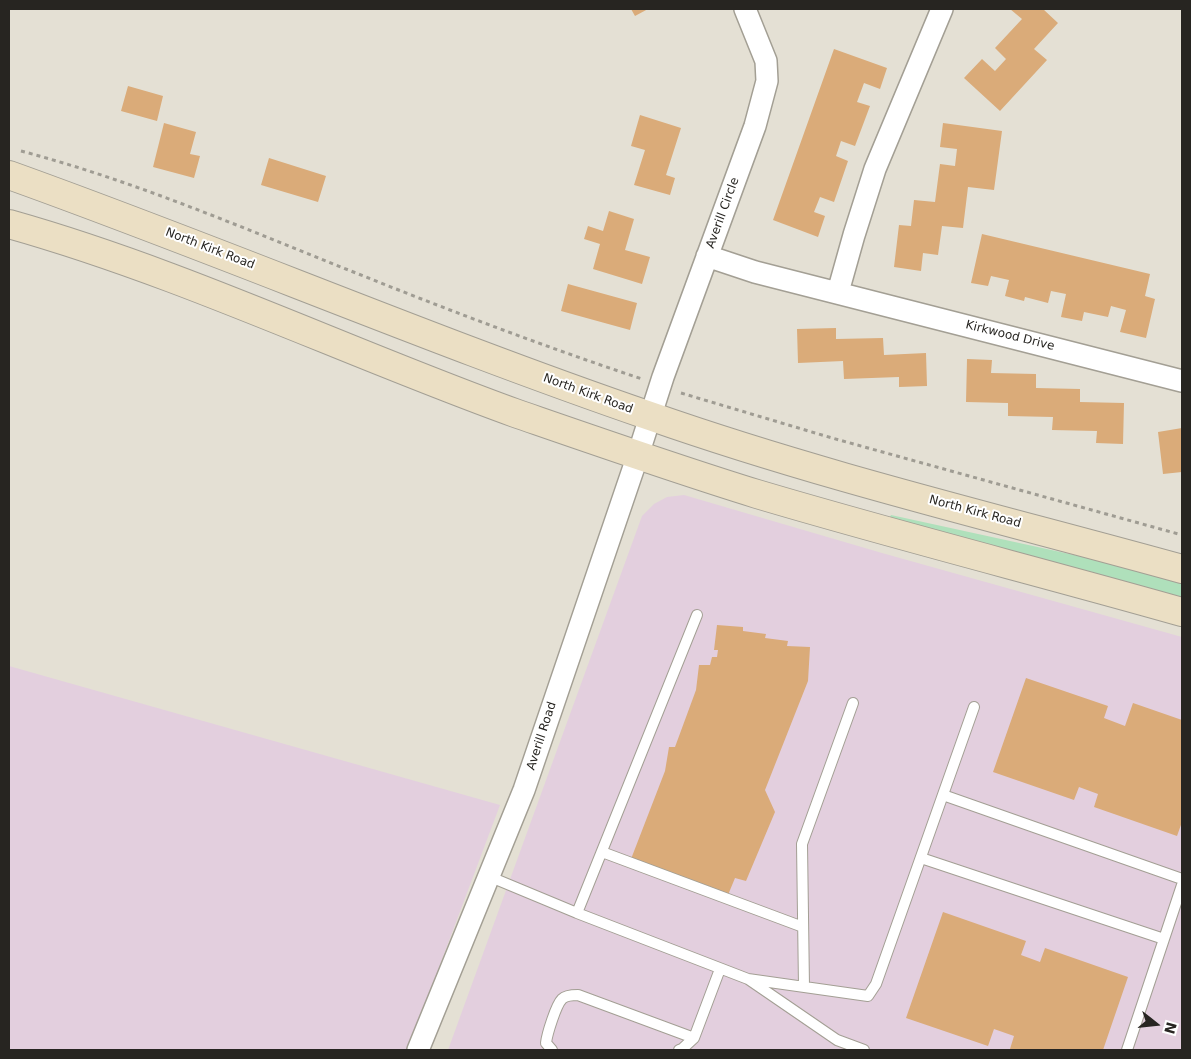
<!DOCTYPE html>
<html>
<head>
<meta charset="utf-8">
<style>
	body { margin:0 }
	#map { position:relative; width:1191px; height:1059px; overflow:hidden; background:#e4e0d4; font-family:"DejaVu Sans",sans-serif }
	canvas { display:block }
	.frame { position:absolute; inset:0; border:10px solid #272521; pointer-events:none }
	.north { position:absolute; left:1131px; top:999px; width:50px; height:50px; -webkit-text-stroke:4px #fff; paint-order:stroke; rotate:106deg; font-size:14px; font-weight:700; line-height:20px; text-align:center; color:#272521 }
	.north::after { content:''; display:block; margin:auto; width:18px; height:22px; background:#272521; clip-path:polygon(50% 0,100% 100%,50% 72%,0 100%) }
</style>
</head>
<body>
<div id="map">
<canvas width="1191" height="1059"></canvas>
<div class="frame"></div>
<div class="north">N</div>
</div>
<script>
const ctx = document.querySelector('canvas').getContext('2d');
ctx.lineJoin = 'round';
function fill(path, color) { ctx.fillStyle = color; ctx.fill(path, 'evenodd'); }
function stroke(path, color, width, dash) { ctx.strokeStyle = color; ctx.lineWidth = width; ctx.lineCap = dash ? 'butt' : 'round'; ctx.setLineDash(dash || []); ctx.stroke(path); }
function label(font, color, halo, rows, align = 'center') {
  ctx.font = font + ' "DejaVu Sans",sans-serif'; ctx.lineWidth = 4; ctx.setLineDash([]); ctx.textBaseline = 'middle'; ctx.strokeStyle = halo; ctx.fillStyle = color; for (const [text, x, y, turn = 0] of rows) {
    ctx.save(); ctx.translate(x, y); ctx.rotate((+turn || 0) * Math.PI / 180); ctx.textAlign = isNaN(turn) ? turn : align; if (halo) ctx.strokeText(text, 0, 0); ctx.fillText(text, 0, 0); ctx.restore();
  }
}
fill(new Path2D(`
	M684,495L882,553L1182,637V1050H448L642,516L654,504L667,497Z
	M9,666L500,805L408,1050H9Z`), '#e3cfde');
fill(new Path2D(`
	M891,515L1120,565L1182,582V597L889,519Z`), '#afe0bb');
fill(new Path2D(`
	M631,9H648L635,16Z
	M1010,9H1043L1058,23L1034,49L1047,60L1000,111L964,78L982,59L995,71L1006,59L995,48L1022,19Z
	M834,49L887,68L880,89L864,83L857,102L870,106L855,146L841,141L836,156L848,161L834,202L820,197L814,212L825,216L818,237L773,220Z
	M128,86L163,96L157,121L121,111Z
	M640,115L681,128L666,175L675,178L670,195L634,185L645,150L631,146Z
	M164,123L196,132L190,154L200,156L194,178L153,167Z
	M943,123L1002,131L994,190L968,187L963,228L942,226L938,255L923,253L921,271L894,267L899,225L911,226L914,200L935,202L940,164L955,166L957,149L940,147Z
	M269,158L326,176L318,202L261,185Z
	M609,211L634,219L625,250L650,257L642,284L593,269L600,244L584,239L588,226L603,231Z
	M982,234L1150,274L1145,296L1155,299L1146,338L1120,332L1126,310L1111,306L1108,317L1084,312L1082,321L1061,317L1066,294L1051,291L1048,303L1025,297L1024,301L1005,296L1009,280L991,276L988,286L971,283Z
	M568,284L637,303L630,330L561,311Z
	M836,328V339L883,338L884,355L926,353L927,386L899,387V377L844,379L843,361L798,363L797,329Z
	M967,359L992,360L991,373L1036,374V388L1080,389V402L1124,403L1123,444L1096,443L1097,431L1052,430L1053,417L1008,416V403L966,402Z
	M1182,428V472L1163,474L1158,432Z
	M717,625L743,627V631L766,634L765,638L788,641L787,646L810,647L808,681L765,790L775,812L746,881L735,878L728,895L631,859L665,771L669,747H675L696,690L699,665H710L712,657H717L718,650H714Z
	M1026,678L1108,706L1104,718L1125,726L1133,703L1182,720V822L1177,836L1094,807L1098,794L1079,787L1074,800L993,772Z
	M943,912L1026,941L1021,955L1040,962L1045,948L1128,977L1103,1050H1015L1010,1049L1014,1036L994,1029L988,1046L906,1018Z`), '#daab79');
const lane = new Path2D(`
	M943,795L1182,879
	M602,852L803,927
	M921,858L1164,939
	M488,876L577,913L748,979L837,1040L864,1050
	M577,913L697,615
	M748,979L868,996L876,984L974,707
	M804,987L802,844L853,703
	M552,1050L546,1043C547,1034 556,1005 562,999C566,995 573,995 578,995L694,1038
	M679,1050L682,1049L694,1038L720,969
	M1127,1050L1182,885`);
const street = new Path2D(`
	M707,256L755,272L1182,381
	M838,292L854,235L875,169L942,9
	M418,1050L524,790L638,455L663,377L755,126L767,81L766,61L745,9`);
const secondary = new Path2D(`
	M9,175C224,252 434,342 650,416C824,477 1005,520 1182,569
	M9,224C183,273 346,352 515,413C596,441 676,469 757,494C898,536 1041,572 1182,612`);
stroke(lane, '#a39f94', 12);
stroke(street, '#a39f94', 24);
stroke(secondary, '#a39f94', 30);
stroke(new Path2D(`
	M21,151C131,180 236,225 341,267C440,307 540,345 642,379
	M681,393L832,438L1182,535`), '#9f9c93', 3, [4, 4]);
stroke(lane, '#fff', 10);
stroke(street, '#fff', 21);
stroke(secondary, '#ebdfc4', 28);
label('12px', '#272521', '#fff', [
	["Averill Circle",723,213,-70],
	["North Kirk Road",210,249,21],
	["Kirkwood Drive",1010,336,14],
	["North Kirk Road",588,394,20],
	["North Kirk Road",975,512,15],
	["Averill Road",542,736,-72]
]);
</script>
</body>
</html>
